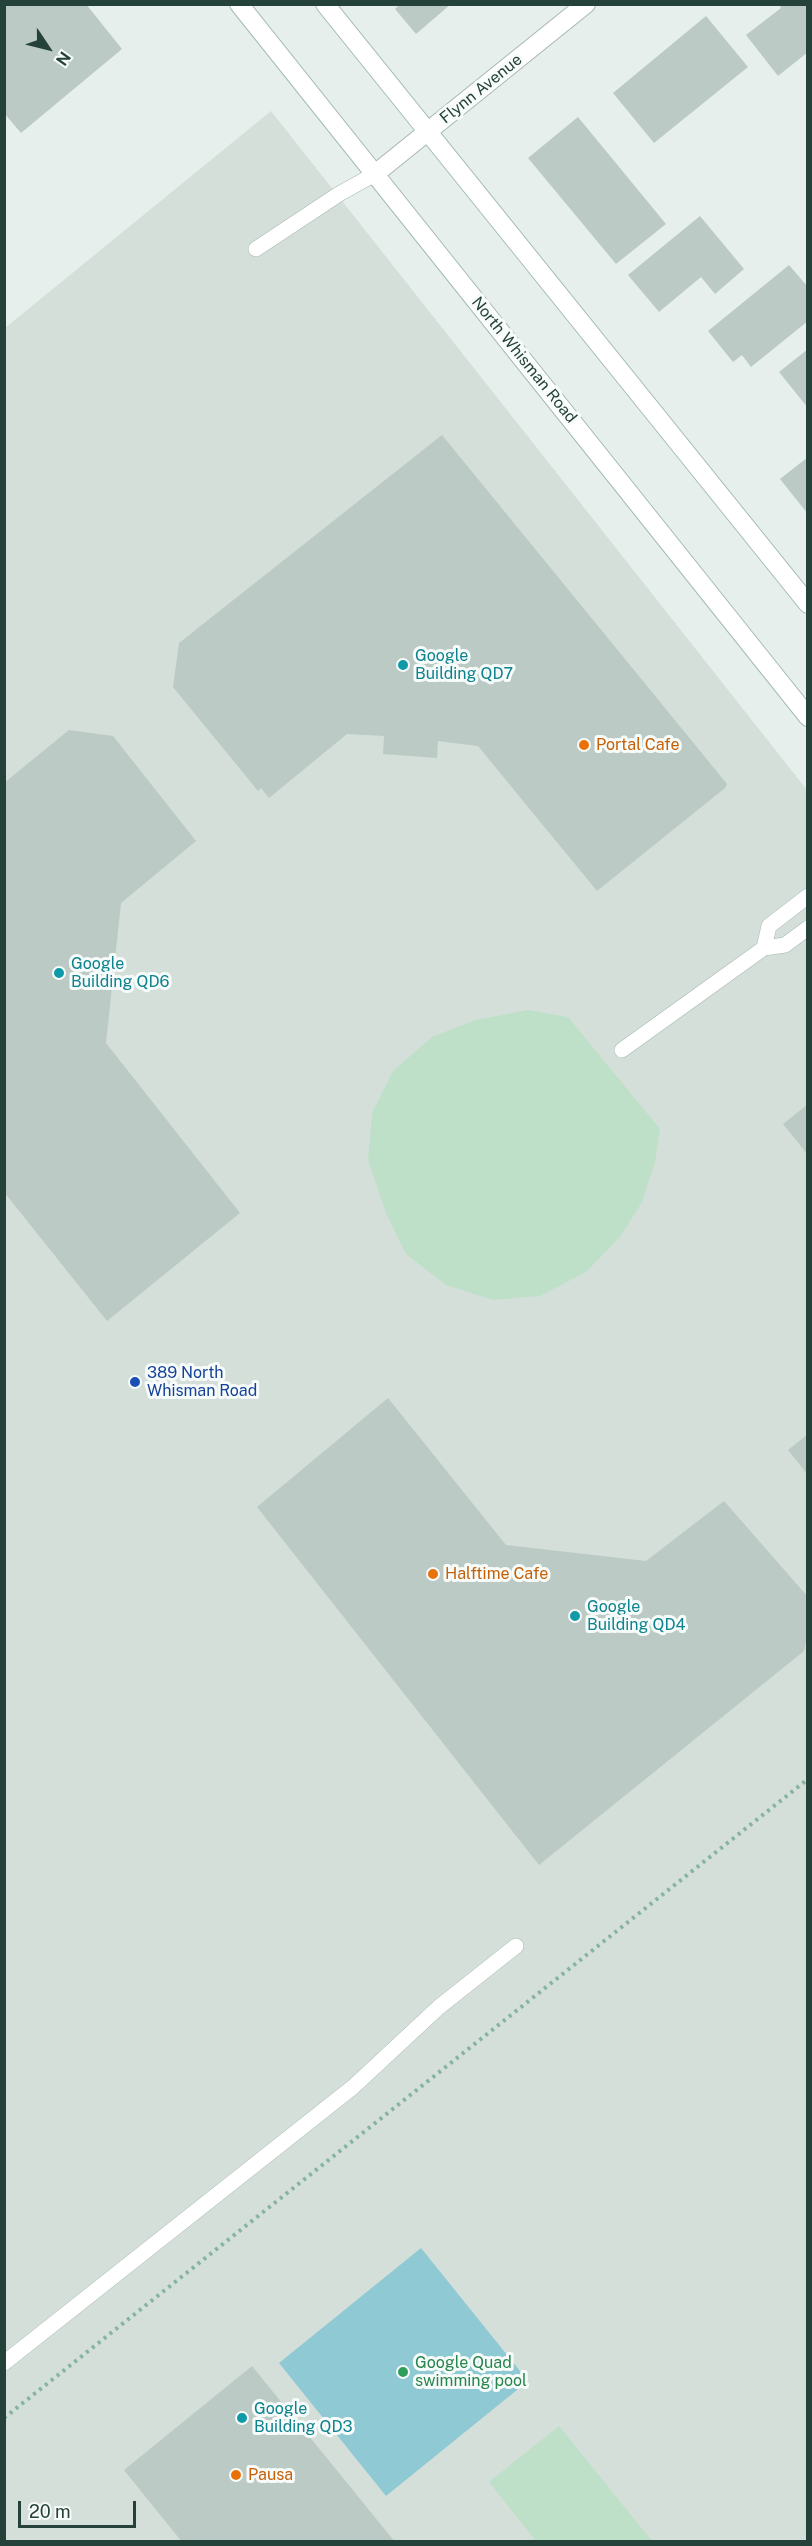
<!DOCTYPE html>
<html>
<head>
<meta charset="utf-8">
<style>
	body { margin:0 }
	#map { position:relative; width:812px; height:2546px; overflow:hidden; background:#e6efeb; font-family:"Public Sans",sans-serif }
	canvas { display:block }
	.frame { position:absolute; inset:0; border:6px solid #24423a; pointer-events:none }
	.north { position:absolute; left:18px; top:18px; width:60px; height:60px; -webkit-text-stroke:4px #f7fbf9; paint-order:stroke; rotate:125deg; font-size:16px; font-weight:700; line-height:24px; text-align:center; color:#24423a }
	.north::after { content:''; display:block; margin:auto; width:21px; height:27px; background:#24423a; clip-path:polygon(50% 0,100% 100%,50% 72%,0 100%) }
	.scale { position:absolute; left:18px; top:2501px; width:118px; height:27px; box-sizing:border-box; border:3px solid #24423a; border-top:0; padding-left:8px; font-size:18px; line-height:21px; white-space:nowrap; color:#24423a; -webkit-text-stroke:4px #f7fbf9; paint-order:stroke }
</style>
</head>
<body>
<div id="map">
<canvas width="812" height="2546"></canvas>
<div class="frame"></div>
<div class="north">N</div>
<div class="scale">20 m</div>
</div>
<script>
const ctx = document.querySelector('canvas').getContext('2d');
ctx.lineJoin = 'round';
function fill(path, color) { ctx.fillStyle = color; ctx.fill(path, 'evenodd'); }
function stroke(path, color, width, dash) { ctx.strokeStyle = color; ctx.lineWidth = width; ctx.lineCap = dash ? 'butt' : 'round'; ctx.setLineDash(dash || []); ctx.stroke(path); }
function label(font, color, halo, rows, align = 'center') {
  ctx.font = font + ' "Public Sans",sans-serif'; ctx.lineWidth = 6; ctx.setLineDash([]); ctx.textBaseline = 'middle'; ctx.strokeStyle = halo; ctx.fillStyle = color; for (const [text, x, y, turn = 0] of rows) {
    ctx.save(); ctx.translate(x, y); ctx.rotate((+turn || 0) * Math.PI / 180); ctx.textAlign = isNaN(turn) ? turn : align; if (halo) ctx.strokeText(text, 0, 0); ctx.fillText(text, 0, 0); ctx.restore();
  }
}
fill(new Path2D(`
	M271,111L807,790V2541L5,2542V328Z`), '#d4dfda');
fill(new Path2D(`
	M528,1010L568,1017L660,1129L655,1162L642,1202L620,1237L586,1272L540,1296L493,1300L446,1285L406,1254L386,1213L368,1160L372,1113L393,1071L432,1037L475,1020Z
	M559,2426L652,2541H536L489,2482Z`), '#bfe0c8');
fill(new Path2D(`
	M421,2248L528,2381L386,2496L279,2363Z`), '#8ec9d4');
fill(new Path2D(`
	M4,4H86L122,49L21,133L4,113Z
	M400,4H451L416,34L395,9Z
	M779,4H808V52L778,76L746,35L781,8Z
	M706,16L748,67L654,143L613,93Z
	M578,117L666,224L616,264L528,158Z
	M700,216L744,269L715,294L701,277L659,312L628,275Z
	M789,265L808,287V321L751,367L742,355L733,362L708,331Z
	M808,349V408L779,372Z
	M442,435L727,784L725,788L597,891L478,746L438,741L437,758L383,754L384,736L347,734L269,798L261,788L258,791L173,687L179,643Z
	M808,457V514L780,479Z
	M69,730L113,736L196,841L121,903L106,1043L240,1213L107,1321L4,1192V783Z
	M808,1104V1155L783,1124Z
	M388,1398L506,1545L646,1561L724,1501L808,1597V1634L804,1651L539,1865L257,1507Z
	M808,1434V1475L788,1450Z
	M252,2366L395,2542H182L124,2470Z`), '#bbcac4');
const lane = new Path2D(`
	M256,249L339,194L375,174
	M764,948L769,926L808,896
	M622,1050L764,948L785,945L808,928
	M4,2363L353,2087L439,2007L516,1946`);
const street = new Path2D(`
	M375,174L586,4`);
const secondary = new Path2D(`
	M239,4L808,717
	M325,4L808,604`);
stroke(lane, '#a8b8b2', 16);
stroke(street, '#a8b8b2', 20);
stroke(secondary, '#a4bbb3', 20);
stroke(new Path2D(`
	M4,2418L808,1779`), '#86b3a5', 4, [3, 4.5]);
stroke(lane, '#fff', 15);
stroke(street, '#fff', 18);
stroke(secondary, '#fff', 18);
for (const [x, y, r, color] of [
	[403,665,6,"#0f9aa8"],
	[584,745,6,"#e8710a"],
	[59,973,6,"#0f9aa8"],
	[135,1382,6,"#1a4fb4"],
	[433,1574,6,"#e8710a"],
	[575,1616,6,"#0f9aa8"],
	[403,2372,6,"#2e9e5b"],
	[242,2418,6,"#0f9aa8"],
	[236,2475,6,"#e8710a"]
]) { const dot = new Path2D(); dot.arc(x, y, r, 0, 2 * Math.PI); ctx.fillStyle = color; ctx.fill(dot); stroke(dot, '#f7fbf9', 2); }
label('16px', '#24423a', '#f7fbf9', [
	["Flynn Avenue",481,89,-39],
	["North Whisman Road",524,360,51]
]);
label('16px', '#0d838f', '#f7fbf9', [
	["Google",415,656],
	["Building QD7",415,674],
	["Google",71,964],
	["Building QD6",71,982],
	["Google",587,1607],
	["Building QD4",587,1625],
	["Google",254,2409],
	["Building QD3",254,2427]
], 'left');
label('16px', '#c56008', '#f7fbf9', [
	["Portal Cafe",596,745],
	["Halftime Cafe",445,1574],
	["Pausa",248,2475]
], 'left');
label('16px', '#164399', '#f7fbf9', [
	["389 North",147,1373],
	["Whisman Road",147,1391]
], 'left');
label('16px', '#27864d', '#f7fbf9', [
	["Google Quad",415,2363],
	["swimming pool",415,2381]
], 'left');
</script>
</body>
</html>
